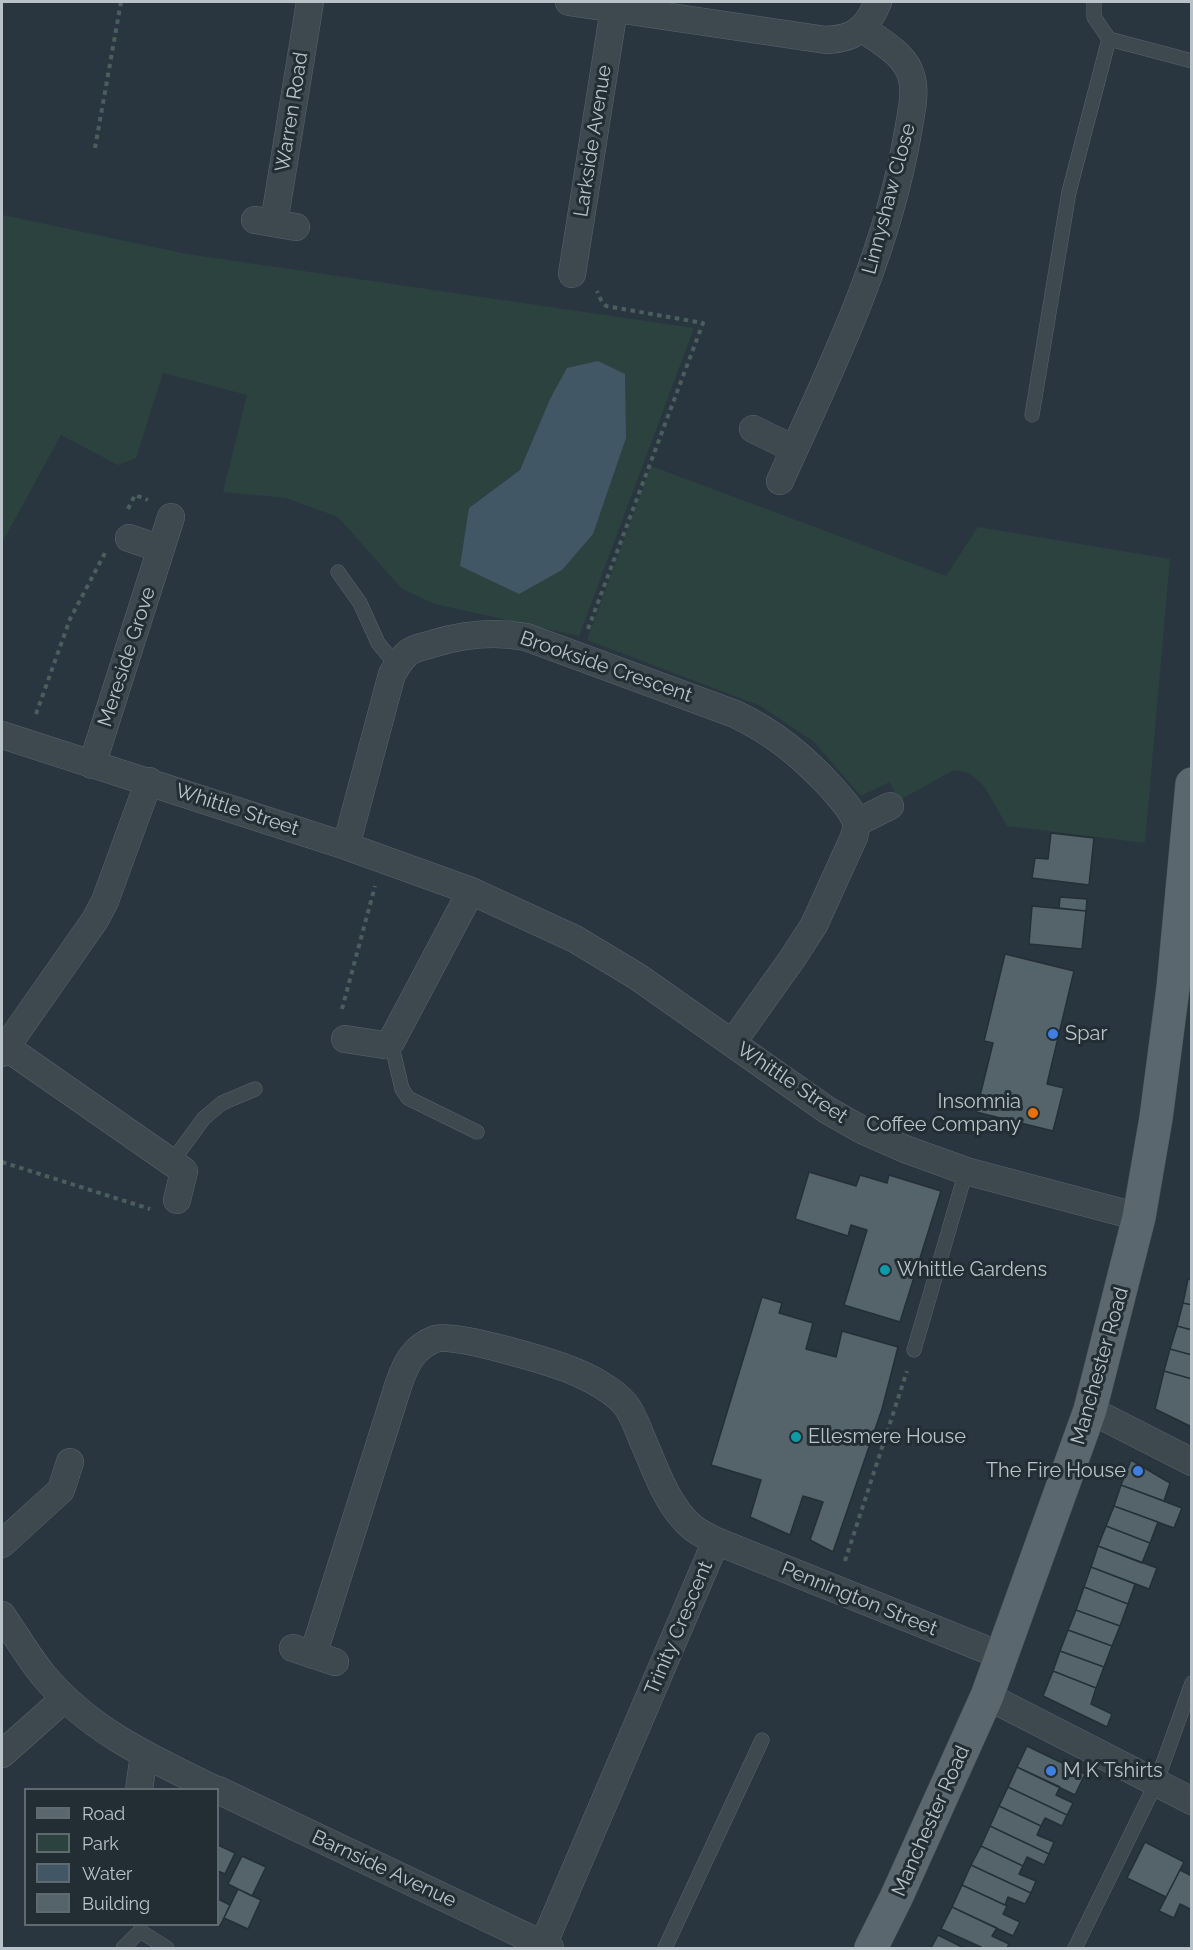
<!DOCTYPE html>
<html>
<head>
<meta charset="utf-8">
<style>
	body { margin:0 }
	#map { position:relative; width:1193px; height:1950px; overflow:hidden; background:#29363f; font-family:Raleway,sans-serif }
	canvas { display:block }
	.frame { position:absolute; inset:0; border:3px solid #b9c2c9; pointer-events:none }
	.legend { position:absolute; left:24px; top:1788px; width:195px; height:138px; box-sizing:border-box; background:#222d34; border:2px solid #5e6970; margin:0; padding:8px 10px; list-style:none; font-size:18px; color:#b9c2c9 }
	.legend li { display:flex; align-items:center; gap:12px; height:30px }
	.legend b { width:30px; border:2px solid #5e6970 }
</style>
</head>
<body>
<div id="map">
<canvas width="1193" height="1950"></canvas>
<div class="frame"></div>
<ul class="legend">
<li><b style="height:8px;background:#5b676e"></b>Road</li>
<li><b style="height:16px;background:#2c423f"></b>Park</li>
<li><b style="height:16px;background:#415766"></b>Water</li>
<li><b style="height:16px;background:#55636b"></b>Building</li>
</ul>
</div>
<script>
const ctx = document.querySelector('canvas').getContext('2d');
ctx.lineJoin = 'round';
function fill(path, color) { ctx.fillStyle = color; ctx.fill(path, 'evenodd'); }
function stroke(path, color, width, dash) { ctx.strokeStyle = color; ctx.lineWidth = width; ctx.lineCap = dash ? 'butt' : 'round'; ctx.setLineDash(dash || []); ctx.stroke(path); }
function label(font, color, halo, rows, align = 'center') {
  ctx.font = font + ' Raleway,sans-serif'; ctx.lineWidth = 6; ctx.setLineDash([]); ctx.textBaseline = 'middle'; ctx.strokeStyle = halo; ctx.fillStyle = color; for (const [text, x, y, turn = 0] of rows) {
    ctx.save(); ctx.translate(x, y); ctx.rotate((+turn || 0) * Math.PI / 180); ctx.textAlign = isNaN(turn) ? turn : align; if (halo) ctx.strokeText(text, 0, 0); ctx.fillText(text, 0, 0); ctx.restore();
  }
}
fill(new Path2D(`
	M2,210L3,215L187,254L694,328L579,636L435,604L402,589L338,517L286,498L223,492L247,395L163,373L136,458L118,465L61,435L2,543ZM550,399L519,594L469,508L520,470Z
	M651,466L946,576L978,527L1170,559L1145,843L1007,826L984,786L969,773L954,770L898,801L890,782L861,796L814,742L761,706L587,640Z`), '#2c423f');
fill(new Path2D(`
	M598,361L625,374L626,438L593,534L562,570L519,594L460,566L469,508L520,470L550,399L567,368Z`), '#415766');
const building = new Path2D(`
	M1051,833L1094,838L1089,885L1032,878L1035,858L1048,859Z
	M1060,897L1087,899L1086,911L1059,908Z
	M1032,906L1086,911L1082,949L1029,944Z
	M1005,954L1074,971L1047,1084L1064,1088L1053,1131L976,1112L993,1043L984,1041Z
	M809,1172L856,1186L860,1175L887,1183L889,1175L941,1191L900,1322L844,1305L867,1230L851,1225L848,1236L795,1219Z
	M1188,1279L1192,1280V1305L1183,1303Z
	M762,1297L782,1303L779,1313L813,1323L806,1349L836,1357L842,1331L898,1347L882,1409L833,1552L810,1540L823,1502L803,1496L790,1535L750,1517L761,1480L711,1465Z
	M1183,1303L1192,1305V1330L1177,1326Z
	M1177,1326L1192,1330V1355L1170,1349Z
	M1170,1349L1192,1355V1379L1164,1371Z
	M1164,1371L1192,1379V1427L1155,1409Z
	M1131,1460L1170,1483L1164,1501L1121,1485Z
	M1121,1485L1182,1508L1174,1528L1114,1506Z
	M1114,1506L1158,1522L1150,1543L1106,1526Z
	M1106,1526L1150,1543L1142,1563L1098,1546Z
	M1098,1546L1157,1568L1149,1589L1091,1567Z
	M1091,1567L1135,1584L1128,1604L1084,1587Z
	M1084,1587L1128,1604L1120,1626L1076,1610Z
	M1076,1610L1120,1626L1112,1646L1068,1630Z
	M1068,1630L1112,1646L1104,1667L1060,1651Z
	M1060,1651L1104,1667L1096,1688L1053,1671Z
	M1053,1671L1096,1688L1091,1704L1112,1714L1107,1727L1043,1696Z
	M1027,1746L1085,1774L1075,1795L1017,1767Z
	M1017,1767L1060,1787L1056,1795L1073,1803L1067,1815L1008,1787Z
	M1008,1787L1067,1815L1062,1826L1045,1818L1041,1826L999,1806Z
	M999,1806L1041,1826L1037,1835L1054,1842L1049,1854L990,1826Z
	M990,1826L1049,1854L1044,1865L1027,1857L1023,1866L981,1846Z
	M1145,1842L1184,1862L1166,1897L1127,1878Z
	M218,1845L235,1853L225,1874L218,1871Z
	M981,1846L1023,1866L1019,1874L1036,1881L1031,1893L971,1865Z
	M242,1856L266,1867L252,1896L228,1884Z
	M971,1865L1031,1893L1025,1904L1008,1897L1005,1905L962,1885Z
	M1180,1870L1192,1876V1910L1180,1904L1174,1918L1159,1911Z
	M962,1885L1007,1906L1003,1914L1020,1922L1013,1936L952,1907Z
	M238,1889L261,1900L248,1929L224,1918Z
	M218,1899L230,1905L220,1926L216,1924Z
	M952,1907L997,1928L992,1936L1009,1944L1007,1948H983L941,1929Z
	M938,1935L964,1948H931Z`);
fill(building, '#55636b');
stroke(building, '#242f36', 1.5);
const service = new Path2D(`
	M1109,39L1192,61
	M1032,415L1069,192L1109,39L1094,17V2
	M338,572L360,603L378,643L397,666
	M391,1042L402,1089L408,1098L477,1132
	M171,1163L204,1118L222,1103L255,1089
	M914,1350L966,1171
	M123,1948L140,1931L167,1948
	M665,1948L762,1740
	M1075,1948L1156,1783L1192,1683`);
const minor = new Path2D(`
	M569,2L826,40C855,39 867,28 878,2
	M255,220L296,227
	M274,223L310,2
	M572,274L614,9
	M753,429L794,449
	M780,481C832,366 886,258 908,132C911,112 918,89 909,70C900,51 878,40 862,28
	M129,538L161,549
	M2,735L346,846L471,891L575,939L638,977L827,1110L864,1131L905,1149L966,1171L1139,1217
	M92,765L171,517
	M856,823L890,806
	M346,846L392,674C396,668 400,660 406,655C412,648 423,647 432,644C464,634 493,631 526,637L735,714C775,733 802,756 832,788C840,798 853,810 856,823C857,827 855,833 854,837L814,925L792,959L733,1042
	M345,1039L384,1045L391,1042L471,891
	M6,1047L184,1171L177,1200
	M2,1053L95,920L105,901L149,781
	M1090,1410L1192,1462
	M716,1541L1002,1656
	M2,1544L61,1490L70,1462
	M2,1615C16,1635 28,1657 44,1676C91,1732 153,1759 216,1790
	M293,1648L335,1662
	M313,1655L399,1383C406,1363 414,1347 435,1339C453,1332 550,1362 571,1370C590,1378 611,1388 625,1404C633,1414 638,1429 643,1441C656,1470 667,1506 692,1527C699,1533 708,1537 716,1541L543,1945
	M987,1696L1192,1801
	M2,1754L65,1698
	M139,1790L144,1754
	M218,1790L550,1948`);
const primary = new Path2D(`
	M871,1948L896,1898L987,1696L1090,1410L1139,1217L1156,1118L1173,988L1192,784`);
stroke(service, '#5b656c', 15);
stroke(minor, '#5b656c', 28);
stroke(primary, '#465158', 34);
stroke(new Path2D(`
	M95,148L121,2
	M128,509L135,495L148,500
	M588,629L703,323L606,306L601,300L597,291
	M36,714L70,619L105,553
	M342,1009L375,886
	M2,1162L150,1209
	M845,1561L907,1371`), '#4b5e5d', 4, [4.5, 4.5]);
stroke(service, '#3d484f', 14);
stroke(minor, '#3d484f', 27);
stroke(primary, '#5b676e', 33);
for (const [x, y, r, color] of [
	[1053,1034,6,"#3f7fe0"],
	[1033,1113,6,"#e8710a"],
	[885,1270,6,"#0f9aa8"],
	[796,1437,6,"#0f9aa8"],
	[1138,1471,6,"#3f7fe0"],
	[1051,1771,6,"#3f7fe0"]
]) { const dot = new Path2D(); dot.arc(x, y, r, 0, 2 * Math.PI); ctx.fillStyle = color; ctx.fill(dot); stroke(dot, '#222d34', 2); }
label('20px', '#b9c2c9', '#222d34', [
	["Warren Road",292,112,-81],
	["Larkside Avenue",593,141,-81],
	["Linnyshaw Close",889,199,-75],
	["Mereside Grove",127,657,-72],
	["Brookside Crescent",606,667,19],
	["Whittle Street",237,810,18],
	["Whittle Street",792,1083,34],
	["Manchester Road",1100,1366,-74],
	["Pennington Street",859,1599,22],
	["Trinity Crescent",679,1628,-67],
	["Manchester Road",931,1821,-66],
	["Barnside Avenue",384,1869,25]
]);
label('20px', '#b9c2c9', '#222d34', [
	["Spar",1065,1034],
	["Insomnia",1021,1102,"right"],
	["Coffee Company",1021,1125,"right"],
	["Whittle Gardens",897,1270],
	["Ellesmere House",808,1437],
	["The Fire House",1126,1471,"right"],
	["M K Tshirts",1063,1771]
], 'left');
</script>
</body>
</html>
